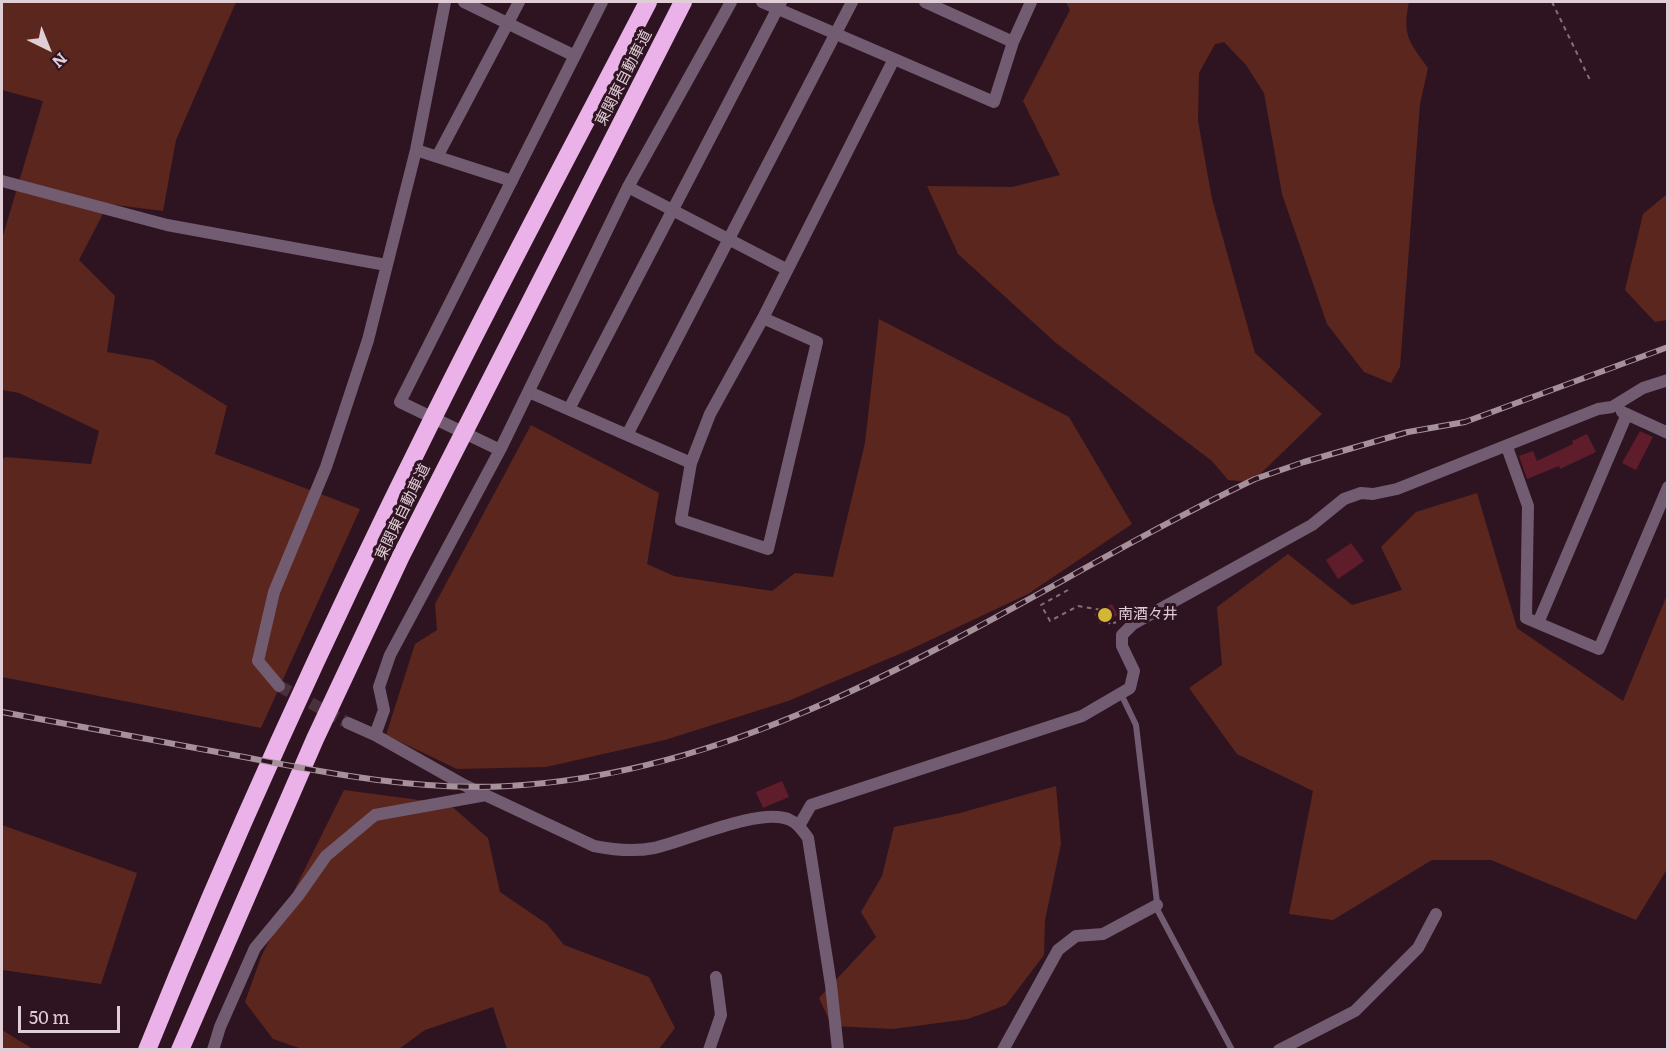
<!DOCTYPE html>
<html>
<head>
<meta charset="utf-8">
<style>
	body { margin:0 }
	#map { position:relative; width:1669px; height:1051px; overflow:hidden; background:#2e1421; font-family:Literata,serif }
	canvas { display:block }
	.frame { position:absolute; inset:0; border:3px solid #e0cdd5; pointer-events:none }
	.north { position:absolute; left:18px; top:18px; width:60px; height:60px; -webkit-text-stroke:4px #2e1421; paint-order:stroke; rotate:137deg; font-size:16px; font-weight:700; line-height:24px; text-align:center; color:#e0cdd5 }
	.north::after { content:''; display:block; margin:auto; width:21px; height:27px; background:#e0cdd5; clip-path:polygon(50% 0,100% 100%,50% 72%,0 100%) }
	.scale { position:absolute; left:18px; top:1006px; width:102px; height:27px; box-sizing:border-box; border:3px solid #e0cdd5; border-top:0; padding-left:8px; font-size:18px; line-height:21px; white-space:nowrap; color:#e0cdd5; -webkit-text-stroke:4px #2e1421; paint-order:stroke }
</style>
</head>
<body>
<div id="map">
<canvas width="1669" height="1051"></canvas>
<div class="frame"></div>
<div class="north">N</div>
<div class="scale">50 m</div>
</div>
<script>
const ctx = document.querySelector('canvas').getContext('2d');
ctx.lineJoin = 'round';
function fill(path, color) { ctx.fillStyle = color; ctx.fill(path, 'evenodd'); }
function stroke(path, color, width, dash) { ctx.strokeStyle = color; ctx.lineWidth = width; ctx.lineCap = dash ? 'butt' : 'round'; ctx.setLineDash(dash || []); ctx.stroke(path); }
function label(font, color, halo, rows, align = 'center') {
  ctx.font = font + ' Literata,"Noto Sans JP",serif'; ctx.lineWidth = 6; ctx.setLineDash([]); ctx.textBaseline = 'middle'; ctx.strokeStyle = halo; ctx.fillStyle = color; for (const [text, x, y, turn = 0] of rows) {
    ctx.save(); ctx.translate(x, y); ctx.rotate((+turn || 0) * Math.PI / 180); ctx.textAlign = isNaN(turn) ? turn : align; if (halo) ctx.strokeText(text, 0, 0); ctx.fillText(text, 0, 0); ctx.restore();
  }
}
fill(new Path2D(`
	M2,2H236L176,140L163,211L108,204L79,260L115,296L107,352L153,360L227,406L215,454L360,509L261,728L2,677V460L5,457L91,464L99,431L19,393L2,390V239L43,101L2,90Z
	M1066,2H1409C1402,35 1409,42 1428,68L1420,104L1400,367L1391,383L1364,372L1327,324L1282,194L1264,93L1246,65L1224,42L1215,44L1199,73L1198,121L1212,199L1255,353L1322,414L1252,482L1228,480L1212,461L1056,343L958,254L927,186L1012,187L1060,175L1023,101L1070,10Z
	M1667,194V320L1655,322L1625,290L1643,214Z
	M879,319L1069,417L1132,524L1028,594L909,650L788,701L665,740L546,767L457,769L386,735L415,644L437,630L435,604L531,425L659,493L647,564L674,576L772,591L795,573L833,577L865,443Z
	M1477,493L1517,628L1623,701L1667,595V869L1636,920L1491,860H1432L1333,920L1289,914L1313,791L1237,754L1189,688L1222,665L1217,607L1288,554L1352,605L1402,590L1381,547L1416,512Z
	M1056,786L1061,844L1045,920L1044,955L1006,1005L968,1019L893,1029L832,1026L819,998L876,937L861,912L882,876L894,827L960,813Z
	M344,790L449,804L488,838L500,892L547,924L564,945L649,977L675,1028L659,1049H507L493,1007L425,1030L399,1049H302L273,1039L245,1002L261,957Z
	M2,825L137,873L101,984L2,970Z
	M2,1030L33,1049H2Z`), '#5b261d');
fill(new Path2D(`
	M1640,431L1653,437L1636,470L1622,463Z
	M1587,434L1596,452L1560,469L1559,466L1527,479L1519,456L1533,451L1537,461L1573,444L1572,441Z
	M1351,543L1364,561L1338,579L1326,560Z
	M1112,604L1118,615L1100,624L1094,614Z
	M782,781L789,797L763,808L756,792Z`), '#5f1c2b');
stroke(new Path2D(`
	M279,686L348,723`), '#49303c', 12, [12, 6]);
stroke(new Path2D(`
	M1552,2L1590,80
	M1068,590L1041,605L1050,621L1078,606L1102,610
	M1108,620L1110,625L1116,622`), '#866f7a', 2, [4.5, 4.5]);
stroke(new Path2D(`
	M1121,694L1136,725L1158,911L1232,1050`), '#725c71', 6);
stroke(new Path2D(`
	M464,2L575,56
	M762,2L994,102L1013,42L1031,2
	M925,2L1013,42
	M416,150L512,181
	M437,157L519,2
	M2,181L167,225L386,265
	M628,187L786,269
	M763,318L817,342L768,549L681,520L691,463L710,414L763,318L894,59
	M529,392L691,463
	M569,409L781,2
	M1622,412L1668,433
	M627,435L852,2
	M1507,447L1528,506L1526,618L1599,649L1668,487
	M500,450L400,402L602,2
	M1538,623L1627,414
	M279,686L258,661L274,592L326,467L368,340L416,150L445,2
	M348,723L375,735L464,785L594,846C614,850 634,852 654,848C686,841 758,808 788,819C798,823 802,830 808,838L831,985L838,1050
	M375,735L384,710L379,687L390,655L500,450L628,187L731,2
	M799,826L811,805L1082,716L1130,688L1134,671L1122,646V635L1133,624L1312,525L1344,499L1361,493L1373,494L1397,489L1598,409L1612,407L1643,388L1668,380
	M213,1050L220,1027L255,948L298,896L326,856L375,815L486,795
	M709,1050L721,1015L716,977
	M1003,1050L1058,950L1076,936L1103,934L1157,905
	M1279,1050L1355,1011L1418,948L1436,914`), '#725c71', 12);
stroke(new Path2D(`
	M147,1050C233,837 329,627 431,422C501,280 576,141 648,2
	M180,1050L315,739L401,556L683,2`), '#ebb2e9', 18);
const rail = new Path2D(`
	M2,712C82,727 163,742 244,757C331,774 420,791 509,786C785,771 1014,594 1255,479L1304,462L1408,432L1465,422L1668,347`);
stroke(rail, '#a6919b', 6);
stroke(rail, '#2e1421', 4, [11]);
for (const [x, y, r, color] of [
	[1105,615,8,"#d3b635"]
]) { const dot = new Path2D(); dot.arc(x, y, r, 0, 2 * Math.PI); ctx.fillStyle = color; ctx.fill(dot); stroke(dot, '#2e1421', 2); }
label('15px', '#e0cdd5', '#2e1421', [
	["東関東自動車道",624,78,-63],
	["東関東自動車道",403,512,-64]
]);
label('15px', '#e0cdd5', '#2e1421', [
	["南酒々井",1118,615]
], 'left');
</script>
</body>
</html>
